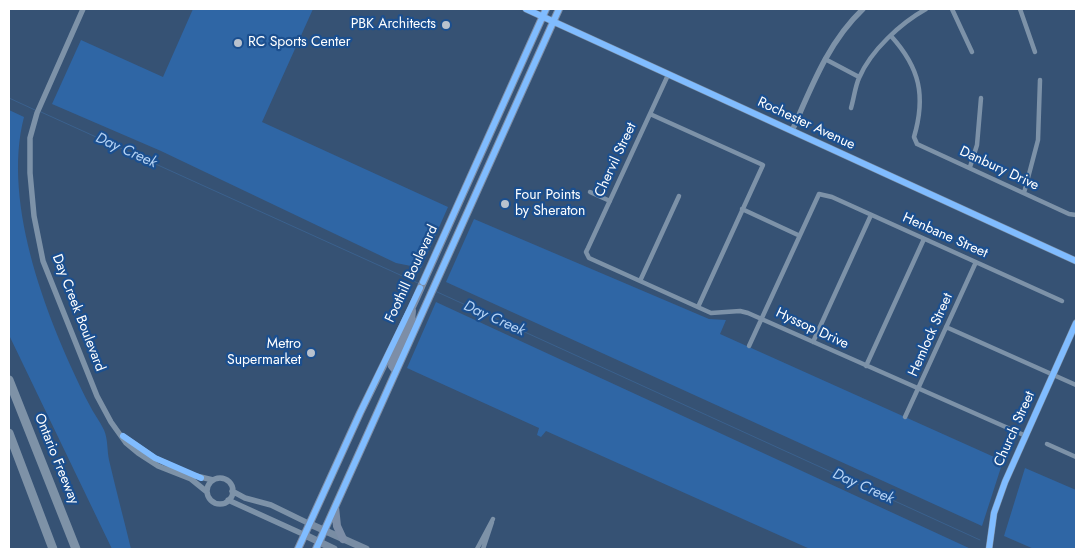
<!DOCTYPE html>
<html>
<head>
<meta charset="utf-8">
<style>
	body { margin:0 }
	#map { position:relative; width:1085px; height:558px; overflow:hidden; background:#365274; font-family:Jost,sans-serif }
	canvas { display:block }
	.frame { position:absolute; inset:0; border:10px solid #fff; pointer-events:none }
</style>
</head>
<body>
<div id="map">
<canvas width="1085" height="558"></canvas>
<div class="frame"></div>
</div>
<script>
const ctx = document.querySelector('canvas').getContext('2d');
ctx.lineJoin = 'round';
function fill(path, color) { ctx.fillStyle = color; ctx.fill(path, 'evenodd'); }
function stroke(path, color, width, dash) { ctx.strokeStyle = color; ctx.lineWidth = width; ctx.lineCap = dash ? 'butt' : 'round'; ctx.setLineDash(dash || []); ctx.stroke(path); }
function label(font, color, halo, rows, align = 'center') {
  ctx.font = font + ' Jost,sans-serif'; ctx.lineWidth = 4.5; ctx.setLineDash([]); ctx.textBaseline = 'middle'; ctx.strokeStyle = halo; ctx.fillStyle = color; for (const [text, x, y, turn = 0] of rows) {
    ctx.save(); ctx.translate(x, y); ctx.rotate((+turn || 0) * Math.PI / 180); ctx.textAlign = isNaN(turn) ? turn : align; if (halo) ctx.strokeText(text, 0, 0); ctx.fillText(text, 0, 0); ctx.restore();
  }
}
fill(new Path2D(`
	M193,9H313L262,122L448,207L421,268L396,263L161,151L52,104L81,40L163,77Z
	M9,110L24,117C1,205 49,325 89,404C93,413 100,421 104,430C108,439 107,451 109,460C116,490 124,520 131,549H112L9,335Z
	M474,219L709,319L726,320L720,334L1003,461L982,526L446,282Z
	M436,302L971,549H810L546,431L541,437L537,435L539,428L407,368Z
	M1025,468L1076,490V549H1034L1004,536Z`), '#2f66a5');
stroke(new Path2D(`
	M9,98L35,110
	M41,112L420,284
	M435,291L980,540
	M999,549H1001`), '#3b618d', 1);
stroke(new Path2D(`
	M952,9L972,52
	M1020,9L1035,52
	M891,36C920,68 926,96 914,137L917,144L1069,214L1076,215
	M825,59L859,77
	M668,75L588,248L586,252L589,258L711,313L740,311L748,313L1026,436
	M851,108C854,98 855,87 859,78C871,50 901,23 926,9
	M650,114L763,165L698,307
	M970,167L977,145L981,98
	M590,192L610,201
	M1024,193L1038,140L1040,80
	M742,209L798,235
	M640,281L679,196
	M946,327L1076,385
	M813,342L871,215
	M749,346L819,194L832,197L1062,301
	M866,366L924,239
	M905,417L976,262
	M1047,444L1076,457
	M477,549L493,519
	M483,549L492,522`), '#7d92a8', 4.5);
stroke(new Path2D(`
	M83,9L37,113L30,138V173L34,216L43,261L97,396L111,422L126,443L138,453L158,466L191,479L207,492
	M792,131C811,88 828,42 863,9
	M123,436L155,458L192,475L213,480
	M207 491a13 13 0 1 1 26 0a13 13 0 1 1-26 0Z
	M232,491L245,498L271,505L310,524
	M228,500L305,535`), '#7d92a8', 5.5);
stroke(new Path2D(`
	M526,9L1076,261
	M310,524L366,549
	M305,535L334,549
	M989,549L994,513L1005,482L1076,323`), '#798da4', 7);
stroke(new Path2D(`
	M396,371L392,366L411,321L412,311
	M335,507L337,526L343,539
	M298,549L360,413L412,307L546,9
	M316,549L559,9`), '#7d8ea7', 8);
stroke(new Path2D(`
	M9,380L76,549
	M9,433L53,549`), '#7e92a7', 9);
stroke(new Path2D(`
	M526,9L1076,261
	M423,282L546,9
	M123,436L155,458L201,478
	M298,549L360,413L420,288
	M316,549L559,9
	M989,549L994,513L1005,482L1076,323`), '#80bcff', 6);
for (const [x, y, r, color] of [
	[446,25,5,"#b9c2ce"],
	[238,43,5,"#b9c2ce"],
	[505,204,5,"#b9c2ce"],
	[311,353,5,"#b9c2ce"]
]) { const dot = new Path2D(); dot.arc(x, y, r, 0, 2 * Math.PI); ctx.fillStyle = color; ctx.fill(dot); stroke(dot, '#1b4f8f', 2); }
label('14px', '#fff', '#1b4f8f', [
	["PBK Architects",436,25],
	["RC Sports Center",248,43,"left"],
	["Four Points",515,196,"left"],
	["by Sheraton",515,212,"left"],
	["Metro",301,345],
	["Supermarket",301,361]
], 'right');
label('14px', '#fff', '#1b4f8f', [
	["Rochester Avenue",806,124,25],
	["Chervil Street",616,160,-65],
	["Danbury Drive",999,169,25],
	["Henbane Street",945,236,24],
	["Foothill Boulevard",412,274,-65],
	["Day Creek Boulevard",78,313,69],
	["Hyssop Drive",812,329,25],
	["Hemlock Street",931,335,-66],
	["Church Street",1015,429,-66],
	["Ontario Freeway",56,459,68]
]);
label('italic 15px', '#b5d3f5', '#1b4f8f', [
	["Day Creek",126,151,24],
	["Day Creek",494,319,24],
	["Day Creek",863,487,24]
]);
</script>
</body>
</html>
